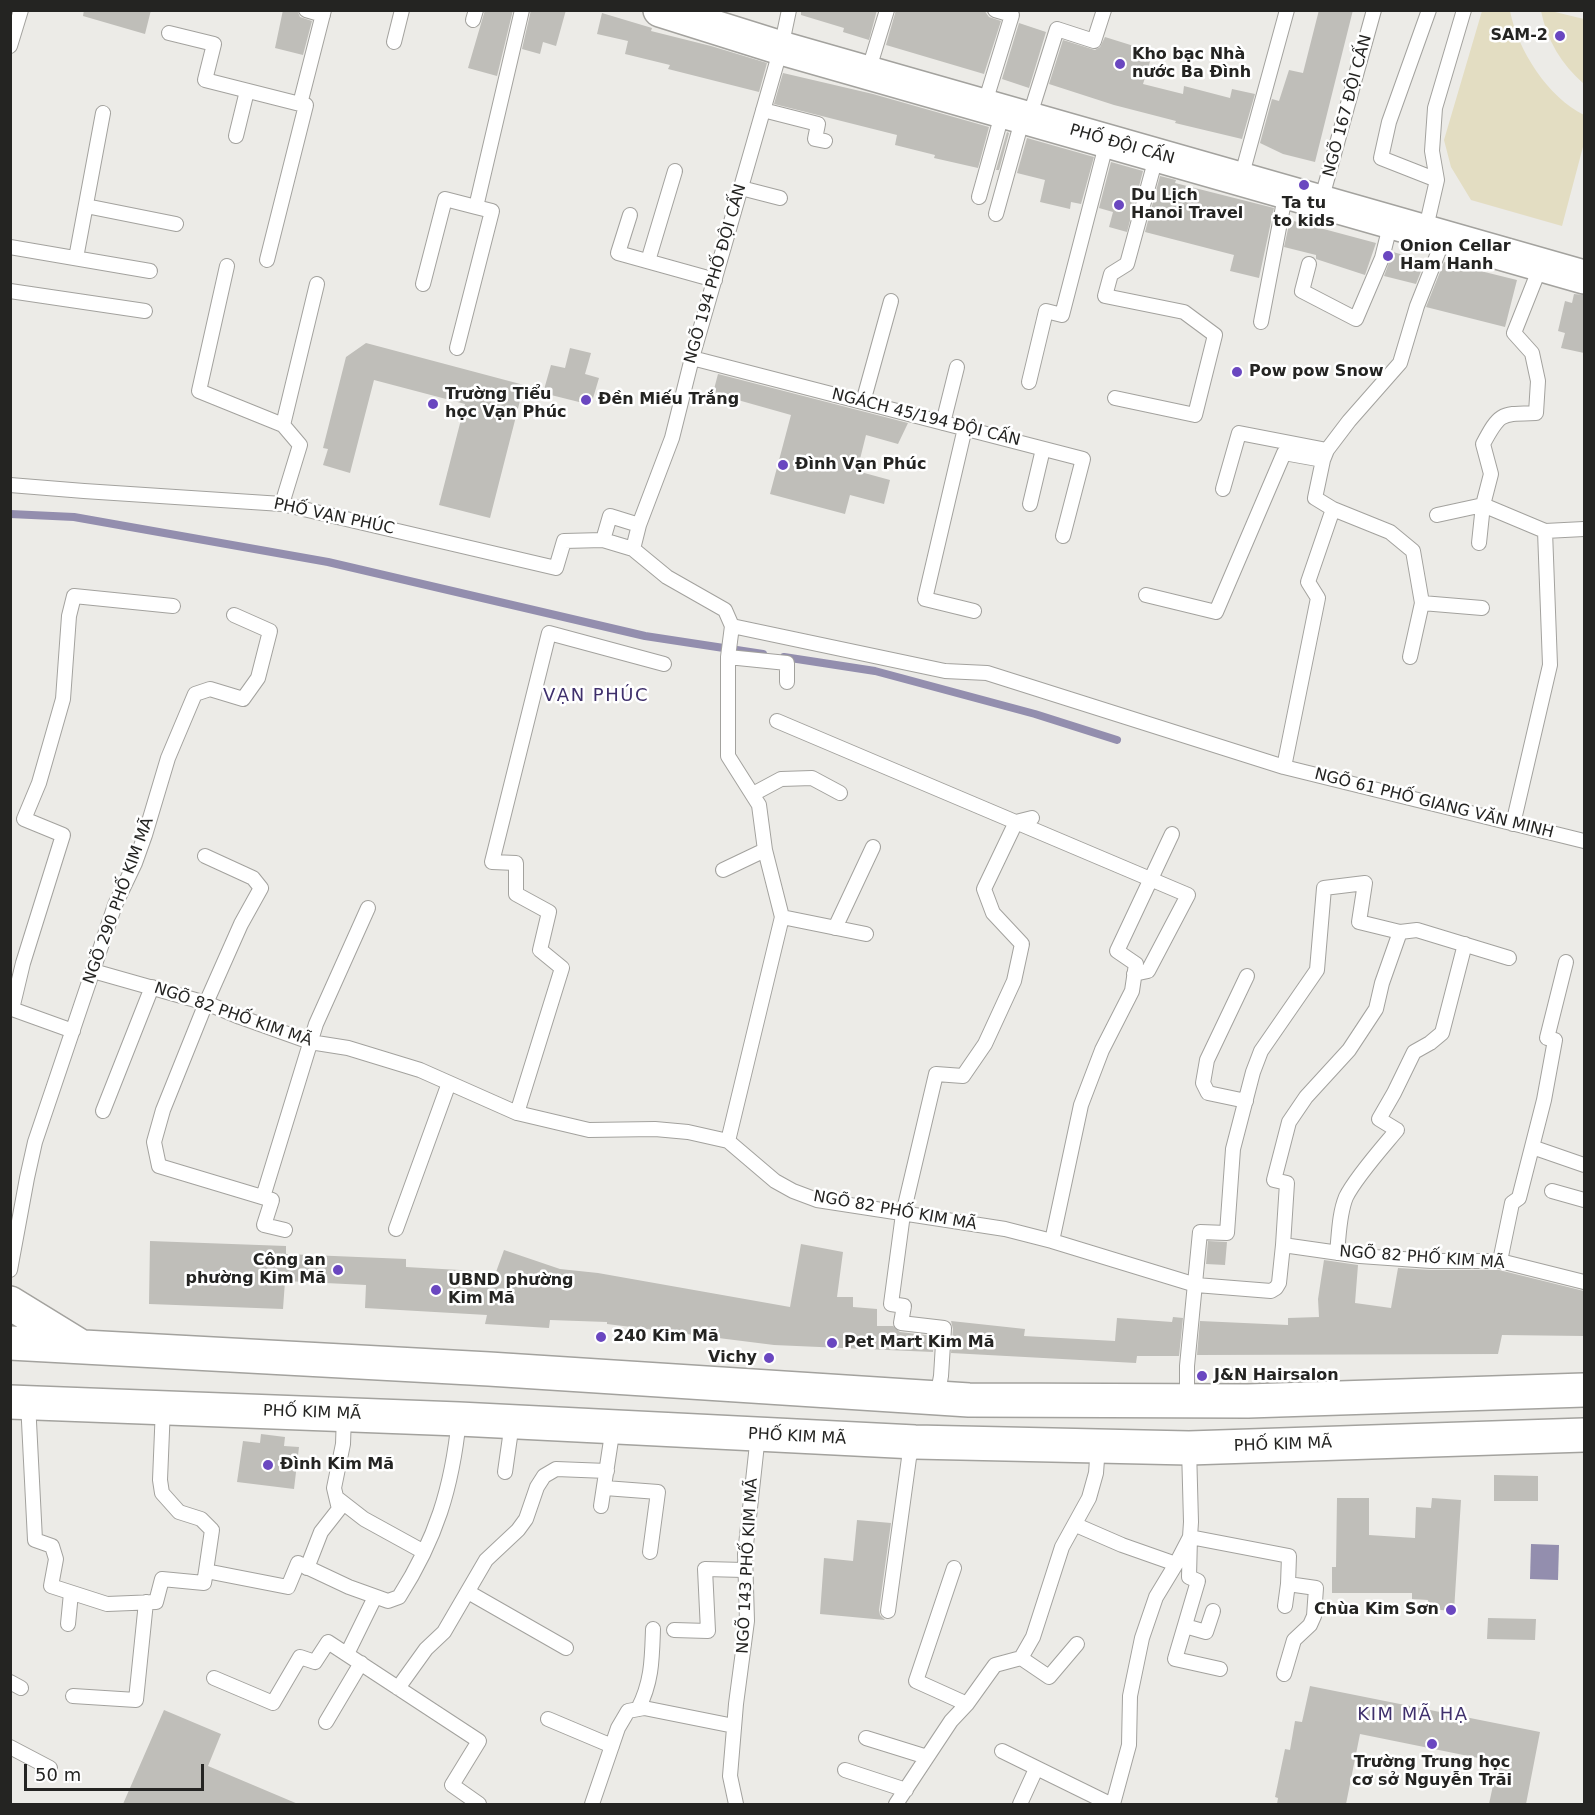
<!DOCTYPE html>
<html>
<head>
<meta charset="utf-8">
<style>
	body { margin:0 }
	#map { position:relative; width:1595px; height:1815px; overflow:hidden; background:#ecebe7; font-family:"DejaVu Sans",sans-serif }
	canvas { display:block }
	.frame { position:absolute; inset:0; border:12px solid #242422; pointer-events:none }
	.scale { position:absolute; left:24px; top:1764px; width:180px; height:27px; box-sizing:border-box; border:3px solid #242422; border-top:0; padding-left:8px; font-size:18px; line-height:21px; white-space:nowrap; color:#242422; -webkit-text-stroke:4px #fff; paint-order:stroke }
</style>
</head>
<body>
<div id="map">
<canvas width="1595" height="1815"></canvas>
<div class="frame"></div>
<div class="scale">50 m</div>
</div>
<script>
const ctx = document.querySelector('canvas').getContext('2d');
ctx.lineJoin = 'round';
function fill(path, color) { ctx.fillStyle = color; ctx.fill(path, 'evenodd'); }
function stroke(path, color, width, dash) { ctx.strokeStyle = color; ctx.lineWidth = width; ctx.lineCap = dash ? 'butt' : 'round'; ctx.setLineDash(dash || []); ctx.stroke(path); }
function label(font, color, halo, rows, align = 'center') {
  ctx.font = font + ' "DejaVu Sans",sans-serif'; ctx.lineWidth = 5; ctx.setLineDash([]); ctx.textBaseline = 'middle'; ctx.strokeStyle = halo; ctx.fillStyle = color; for (const [text, x, y, turn = 0] of rows) {
    ctx.save(); ctx.translate(x, y); ctx.rotate((+turn || 0) * Math.PI / 180); ctx.textAlign = isNaN(turn) ? turn : align; if (halo) ctx.strokeText(text, 0, 0); ctx.fillText(text, 0, 0); ctx.restore();
  }
}
fill(new Path2D(`
	M1482,11H1510C1518,51 1548,97 1584,115V143L1562,226L1471,200L1451,167L1444,140Z
	M1541,11H1551L1584,19V84C1561,64 1547,40 1541,11Z`), '#e3ddc2');
fill(new Path2D(`
	M1531,1544L1559,1545L1558,1580L1530,1579Z`), '#938eae');
stroke(new Path2D(`
	M10,514L74,517L328,562L645,636L763,654
	M784,657L875,671L1035,714L1117,740`), '#938eae', 8);
fill(new Path2D(`
	M84,10H151L145,34L83,16Z
	M283,10H297L300,17L312,21L303,55L275,48Z
	M485,10H513L497,76L468,68Z
	M531,10H566L556,46L543,42L540,54L522,49Z
	M801,10H877L869,40L843,32L844,28L801,15Z
	M896,10H984L989,17L1001,21L984,74L886,45Z
	M1319,10H1353L1315,162L1283,154L1260,143L1272,99L1279,101L1289,70L1303,73Z
	M602,13L652,28L651,31L711,46L767,63L759,92L668,69L670,65L625,54L628,41L597,34Z
	M1019,23L1046,32L1029,88L1002,79Z
	M1105,37L1153,52L1143,84L1183,94L1184,86L1230,98L1232,89L1255,94L1242,139L1175,123L1176,121L1114,105L1049,84L1063,40L1095,50L1100,47Z
	M783,73L873,94L989,127L978,168L934,158L935,155L895,145L897,135L774,104Z
	M1007,132L1009,133L999,170H996Z
	M1027,138L1094,157L1081,204L1071,202L1070,209L1040,202L1045,180L1017,173Z
	M1111,162L1143,171L1127,232L1109,227L1113,212L1099,208Z
	M1160,176L1176,180L1175,183L1274,208L1259,278L1230,271L1234,255L1145,232Z
	M1290,220L1376,243L1365,275L1316,259V255L1284,247Z
	M1393,252L1425,261L1416,284L1384,276Z
	M1444,262L1517,280L1505,327L1426,307Z
	M1574,294L1584,295V353L1561,348L1565,333L1558,331L1565,301L1572,303Z
	M366,343L524,385L490,518L439,505L465,404L374,380L350,473L323,465L328,449L323,448L346,357Z
	M570,348L591,353L585,374L599,378L591,405L543,393L551,365L565,368Z
	M718,374L908,423L898,444L866,435L857,471L890,480L884,504L850,495L845,514L770,494L791,415L713,393Z
	M150,1241L286,1246V1254L406,1259V1267L496,1272L504,1250L560,1269L598,1273L790,1307L801,1244L843,1252L837,1297H853V1307L877,1309V1326H893L900,1332L934,1336L933,1352L774,1345L607,1324V1322L550,1320L549,1328L485,1324L487,1315L365,1308L366,1285L285,1281L283,1309L149,1304Z
	M1208,1241L1227,1242L1225,1265L1206,1264Z
	M1324,1260L1358,1265L1355,1303L1391,1308L1398,1268L1431,1270H1499L1584,1291V1336L1502,1335L1498,1354L1197,1355L1200,1321L1288,1325V1318L1319,1317L1318,1299Z
	M1173,1317L1183,1318L1179,1356H1137L1136,1363L951,1353L953,1329L951,1321L1025,1329L1024,1336L1115,1341L1117,1318L1172,1322Z
	M261,1434L285,1437L284,1446L299,1447L294,1489L237,1482L243,1441L260,1443Z
	M1494,1475L1538,1476V1501H1494Z
	M1337,1498H1369V1535L1415,1538L1416,1507L1431,1508L1432,1498L1461,1500L1454,1611L1427,1609L1428,1600L1412,1599V1593H1332V1567H1336Z
	M857,1520L891,1523L879,1610L880,1615L885,1620L820,1614L824,1558L853,1561Z
	M1488,1618L1536,1619L1535,1640L1487,1639Z
	M1310,1686L1540,1732L1526,1804H1489L1498,1762L1360,1734L1346,1804H1277L1278,1798L1275,1797L1285,1749L1290,1750L1295,1721L1302,1722Z
	M164,1710L221,1734L208,1766L298,1804H123Z`), '#bfbeb9');
const service = new Path2D(`
	M306,10L323,15
	M1429,10L1389,122L1381,158L1437,180
	M473,20L476,10
	M169,33L214,44L205,80L300,104
	M394,42L402,10
	M10,46L21,10
	M868,72L887,10
	M984,106L1012,15L995,10
	M763,110L818,124L815,139L825,141
	M1029,118L1057,29L1094,41L1104,10
	M236,136L247,91
	M1241,178L1287,10
	M741,188L780,198
	M979,197L1003,111
	M1321,201L1374,10
	M86,206L176,224
	M996,214L1023,117
	M630,215L618,253L715,280
	M1425,232L1437,180L1432,151L1435,108L1464,10
	M10,247L150,271
	M76,258L103,113
	M267,260L306,105L300,104L324,10
	M648,261L675,171
	M1309,264L1302,291L1356,319L1382,258L1391,222
	M227,266L199,391L283,425L300,445L282,504
	M423,284L445,199L476,207
	M10,291L145,311
	M1261,322L1286,191
	M457,348L492,211L476,207L522,10
	M692,358L1083,459L1063,536
	M1029,382L1046,311L1062,315L1107,141
	M1115,398L1195,415L1215,335L1184,312L1105,296L1111,274L1127,264L1157,154
	M863,402L891,301
	M943,423L957,367
	M283,425L317,284
	M965,428L925,599L974,611
	M1323,460L1315,498L1333,509
	M10,485L84,491L282,504L556,568L564,541L603,540L633,549
	M1223,489L1239,433L1327,450
	M1030,504L1043,449
	M1437,515L1483,505L1491,474L1483,444C1500,412 1501,414 1536,413L1538,381L1532,353L1514,333L1541,265
	M603,540L610,516L639,525
	M1479,543L1483,505L1545,531L1584,529
	M1146,595L1216,612L1284,453L1323,460L1327,450L1349,421L1400,363L1417,306L1444,238
	M1422,603L1482,608
	M732,626L945,671L987,673L1284,767L1584,841
	M732,626L725,610L667,577L633,549L639,525L672,438L692,358L781,48L789,10
	M728,657L787,663V682
	M777,721L1188,895L1148,971L1134,974
	M1284,767L1318,598L1308,582L1333,509L1390,532L1413,551L1422,603L1410,657
	M753,794L781,779L812,778L840,793
	M1513,824L1550,665L1545,531
	M205,856L253,878L261,888L241,924L206,1003L163,1110L154,1142L159,1166L272,1200L264,1225L285,1230
	M723,870L765,850
	M782,917L866,934
	M835,928L873,847
	M93,971L206,1003L240,1017L310,1042L348,1048L420,1070L517,1113L589,1130L655,1129L688,1132L728,1141L775,1181L793,1191L817,1200L1005,1229L1052,1241L1196,1285L1271,1291L1276,1288L1279,1283L1283,1245L1360,1256L1431,1261H1500L1584,1282
	M73,1031L12,1009L23,963L63,835L24,819L39,783L63,699L69,616L74,596L173,606
	M1246,1101L1208,1093L1203,1083L1207,1060L1247,976
	M103,1111L152,987
	M517,1113L562,968L540,950L549,912L516,894V863L492,862L549,633L664,664
	M728,1141L782,917L765,850L759,805L728,756V657L732,626
	M1532,1147L1584,1165
	M1552,1191L1584,1200
	M263,1197L316,1024L368,908
	M396,1229L449,1083
	M1052,1241L1081,1105L1102,1050L1132,991L1136,964L1117,951L1172,834
	M1283,1245L1287,1183L1274,1180L1289,1122L1306,1097L1349,1050L1376,1009L1382,983L1400,932
	M1337,1253C1339,1235 1339,1214 1346,1197C1356,1177 1382,1148 1397,1130L1379,1119L1394,1093L1414,1052L1430,1043L1442,1033L1465,944
	M1500,1261L1512,1203L1519,1198L1544,1100L1555,1040L1547,1038L1566,962
	M10,1270L27,1178L35,1142L115,905L135,863L145,835L168,758L195,694L210,689L243,699L258,678L270,631L234,615
	M937,1398L941,1376L944,1328L901,1323L904,1306L891,1304L903,1214L936,1074L963,1076L985,1044L1014,981L1022,944L993,913L984,889L1016,822L1032,818
	M1187,1401V1366L1200,1232L1227,1233L1233,1149L1253,1072L1261,1051L1317,970L1324,888L1365,883L1359,922L1400,932L1417,930L1509,958
	M28,1402L35,1540L52,1546L56,1559L51,1586L107,1604L156,1602L162,1579L204,1583L206,1571
	M163,1407L160,1480L162,1493L179,1512L201,1519L212,1530L206,1571L288,1587L298,1563L349,1587L388,1601L399,1597C436,1539 452,1488 459,1419
	M505,1472L512,1423
	M605,1488L658,1492L650,1552
	M337,1498L364,1519L424,1552
	M601,1506L613,1427
	M1076,1525L1122,1545L1176,1564
	M307,1568L321,1532L339,1509L334,1488L343,1444L344,1415
	M954,1568L916,1681L967,1704
	M468,1592L566,1648
	M1285,1606L1288,1584
	M888,1611L909,1458L915,1442
	M68,1624L71,1593
	M1185,1626L1206,1632L1213,1611
	M674,1630L708,1631L705,1569L744,1570
	M347,1654L375,1597
	M1021,1658L1049,1677L1077,1644
	M1220,1669L1175,1659L1198,1581L1189,1577L1190,1537L1289,1556L1288,1584L1316,1588L1314,1616L1310,1625L1294,1640L1284,1674
	M214,1678L273,1703L300,1657L315,1662L328,1642L479,1741L452,1785L479,1804
	M10,1682L21,1688
	M398,1688L426,1649L444,1632L486,1560L518,1530L526,1519L537,1487L544,1476L556,1469L607,1471
	M73,1696L136,1700L146,1602
	M638,1709C652,1682 652,1659 653,1629
	M548,1719L612,1746
	M326,1722L361,1663
	M866,1738L927,1757
	M10,1747L50,1768
	M1002,1751L1110,1804
	M845,1770L906,1790
	M592,1804L618,1728L628,1711L644,1708L734,1726
	M736,1804L730,1776L736,1704L747,1621L745,1554L758,1435
	M896,1804L951,1721L967,1704L995,1665L1021,1658L1033,1637L1062,1547L1089,1498L1096,1473L1098,1446
	M1020,1804L1036,1769
	M1113,1804L1129,1745L1130,1696L1142,1638L1156,1597L1176,1564L1190,1537L1191,1522L1189,1448`);
const tertiary = new Path2D(`
	M660,10L781,48L1584,277`);
const primary = new Path2D(`
	M10,1303L80,1346
	M10,1343L489,1369L969,1400L1248,1401L1584,1390
	M10,1402L459,1419L915,1442L1189,1448L1584,1435`);
stroke(service, '#a3a29e', 16);
stroke(tertiary, '#a3a29e', 36);
stroke(primary, '#a3a29e', 36);
stroke(service, '#fff', 14);
stroke(tertiary, '#fff', 33);
stroke(primary, '#fff', 33);
for (const [x, y, r, color] of [
	[1560,36,6,"#6a47c0"],
	[1120,64,6,"#6a47c0"],
	[1304,185,6,"#6a47c0"],
	[1119,205,6,"#6a47c0"],
	[1388,256,6,"#6a47c0"],
	[1237,372,6,"#6a47c0"],
	[586,400,6,"#6a47c0"],
	[433,404,6,"#6a47c0"],
	[783,465,6,"#6a47c0"],
	[338,1270,6,"#6a47c0"],
	[436,1290,6,"#6a47c0"],
	[601,1337,6,"#6a47c0"],
	[832,1343,6,"#6a47c0"],
	[769,1358,6,"#6a47c0"],
	[1202,1376,6,"#6a47c0"],
	[268,1465,6,"#6a47c0"],
	[1451,1610,6,"#6a47c0"],
	[1432,1744,6,"#6a47c0"]
]) { const dot = new Path2D(); dot.arc(x, y, r, 0, 2 * Math.PI); ctx.fillStyle = color; ctx.fill(dot); stroke(dot, '#fff', 2); }
label('bold 16px', '#242422', '#fff', [
	["SAM-2",1548,36,"right"],
	["Kho bạc Nhà",1132,55],
	["nước Ba Đình",1132,73],
	["Du Lịch",1131,196],
	["Hanoi Travel",1131,214],
	["Ta tu",1304,204,"center"],
	["to kids",1304,222,"center"],
	["Onion Cellar",1400,247],
	["Ham Hanh",1400,265],
	["Pow pow Snow",1249,372],
	["Trường Tiểu",445,395],
	["học Vạn Phúc",445,413],
	["Đền Miếu Trắng",598,400],
	["Đình Vạn Phúc",795,465],
	["Công an",326,1261,"right"],
	["phường Kim Mã",326,1279,"right"],
	["UBND phường",448,1281],
	["Kim Mã",448,1299],
	["240 Kim Mã",613,1337],
	["Pet Mart Kim Mã",844,1343],
	["Vichy",757,1358,"right"],
	["J&N Hairsalon",1214,1376],
	["Đình Kim Mã",280,1465],
	["Chùa Kim Sơn",1439,1610,"right"],
	["Trường Trung học",1432,1763,"center"],
	["cơ sở Nguyễn Trãi",1432,1781,"center"]
], 'left');
label('16px', '#242422', '#fff', [
	["NGÕ 167 ĐỘI CẤN",1348,106,-75],
	["PHỐ ĐỘI CẤN",1122,145,16],
	["NGÕ 194 PHỐ ĐỘI CẤN",716,274,-74],
	["NGÁCH 45/194 ĐỘI CẤN",926,418,14],
	["PHỐ VẠN PHÚC",334,517,12],
	["NGÕ 61 PHỐ GIANG VĂN MINH",1434,804,14],
	["NGÕ 290 PHỐ KIM MÃ",119,901,-70],
	["NGÕ 82 PHỐ KIM MÃ",233,1015,19],
	["NGÕ 82 PHỐ KIM MÃ",895,1211,10],
	["NGÕ 82 PHỐ KIM MÃ",1422,1258,4],
	["PHỐ KIM MÃ",312,1413,2],
	["PHỐ KIM MÃ",797,1437,3],
	["PHỐ KIM MÃ",1283,1445,-2],
	["NGÕ 143 PHỐ KIM MÃ",748,1566,-87]
]);
ctx.letterSpacing = '1.5px';
label('18px', '#3f306c', '#fff', [
	["VẠN PHÚC",596,696],
	["KIM MÃ HẠ",1413,1715]
]);
ctx.letterSpacing = '0px';
</script>
</body>
</html>
